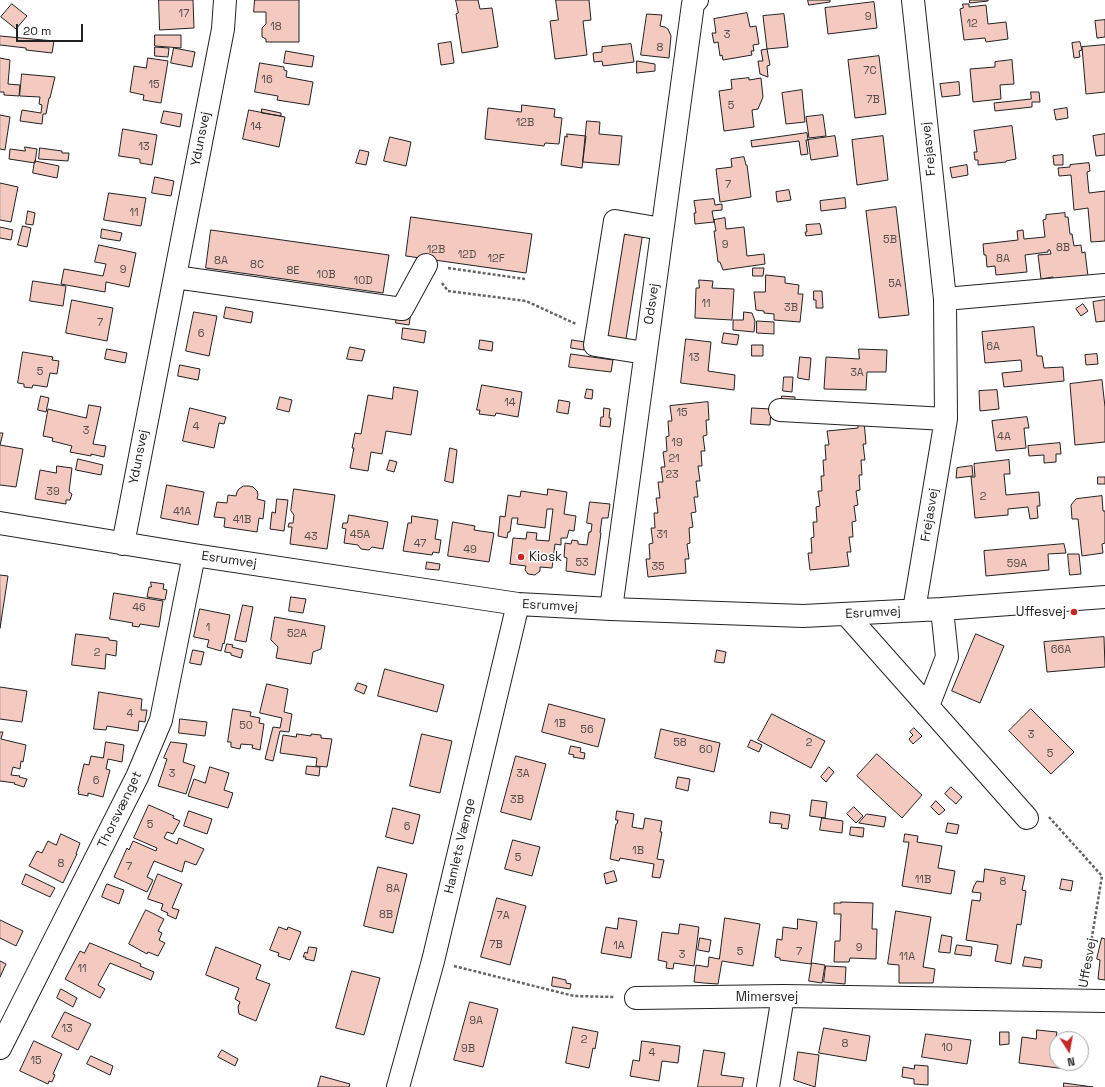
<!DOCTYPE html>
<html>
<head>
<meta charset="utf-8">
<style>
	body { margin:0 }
	#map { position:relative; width:1105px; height:1087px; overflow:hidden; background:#fff; font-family:"Space Grotesk",sans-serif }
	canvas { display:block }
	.north { position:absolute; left:1049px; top:1031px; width:40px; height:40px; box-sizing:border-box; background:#fff; border:1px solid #a7a7a7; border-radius:50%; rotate:169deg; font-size:11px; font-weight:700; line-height:16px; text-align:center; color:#222 }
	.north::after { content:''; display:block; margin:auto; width:14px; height:18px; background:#c62828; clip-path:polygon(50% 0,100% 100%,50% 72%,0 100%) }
	.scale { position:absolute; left:16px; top:24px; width:67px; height:18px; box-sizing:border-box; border:2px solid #222; border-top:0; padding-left:5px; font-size:12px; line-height:14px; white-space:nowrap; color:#222; -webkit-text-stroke:3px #fff; paint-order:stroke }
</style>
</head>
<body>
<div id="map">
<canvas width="1105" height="1087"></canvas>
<div class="north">N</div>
<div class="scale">20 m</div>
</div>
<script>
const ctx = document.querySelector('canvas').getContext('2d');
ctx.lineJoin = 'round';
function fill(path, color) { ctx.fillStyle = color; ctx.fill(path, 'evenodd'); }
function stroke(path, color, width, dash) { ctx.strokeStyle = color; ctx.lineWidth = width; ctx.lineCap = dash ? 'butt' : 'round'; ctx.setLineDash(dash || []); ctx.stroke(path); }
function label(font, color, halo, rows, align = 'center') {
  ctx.font = font + ' "Space Grotesk",sans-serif'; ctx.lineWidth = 3; ctx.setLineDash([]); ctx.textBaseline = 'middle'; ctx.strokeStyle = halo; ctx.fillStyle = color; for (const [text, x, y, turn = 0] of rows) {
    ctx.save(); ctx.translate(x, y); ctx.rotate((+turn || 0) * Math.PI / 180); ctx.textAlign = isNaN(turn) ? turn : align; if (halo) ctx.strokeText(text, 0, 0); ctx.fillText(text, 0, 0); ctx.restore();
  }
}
const building = new Path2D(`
	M159,0H193L194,28L160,30Z
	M255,0H299V42H266V39L262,37V28L266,24V12H254Z
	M456,0H478L480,9L492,8L498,47L462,53L456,14L458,13Z
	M556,0H589L591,20L583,21L587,55L555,59L550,21L558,20Z
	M808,0H830V2L809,5Z
	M970,0H988V1L970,3Z
	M874,2L877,28L828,34L825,8Z
	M12,4L27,16L16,29L1,17Z
	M963,4H969V7L986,5L988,24L1006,22L1008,39L986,42L985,38L964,40L960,9L963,8Z
	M747,13L750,27L756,26L759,44L753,45L754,51H751L752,55L723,60L722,55L720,56L718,42L714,43L712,33H716L714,19Z
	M647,14L662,15L660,26L665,27L668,29L671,36L669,58L641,55Z
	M784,14L788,47L767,49L770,65L767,66L768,77L760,74L758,61H763L761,50L767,49L763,16Z
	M1105,20V37L1097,38L1095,21Z
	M155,35H181V48L155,46Z
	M0,36L54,41L52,53L26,50V48L0,45Z
	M451,42L454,63L441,65L438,44Z
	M1080,42L1082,50L1079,51L1080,57L1074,58L1072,43Z
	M631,44L634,62L603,66L602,61L594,62L593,53L602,52V47Z
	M1105,45V92L1086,94L1082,47Z
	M155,47L169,48L168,57L155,56Z
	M174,48L195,52L192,67L171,63Z
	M286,51L314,56L312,67L284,63Z
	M879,56L886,114L855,118L848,60Z
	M0,58L10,60L8,84L20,85L19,96L4,95V92H0Z
	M148,58L168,61L161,103L143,100L144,95L130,92L134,66L146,68Z
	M1012,60L1014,84L1000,85L1001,99L973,102L970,69L995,67V62Z
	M637,61L655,64V71L637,73Z
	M260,63L284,67V70L287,71L286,77L313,82L309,105L277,100L278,96L255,92Z
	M22,74L55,77L50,98H49L46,114H43L42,124L20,121L22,110L41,113L42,105L39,104L40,97L20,96Z
	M749,78V80L761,78L763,97L758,109L752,110L754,127L724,131L719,91L732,89L731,80Z
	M959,82L960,95L942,97L940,84Z
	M802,90L805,122L786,124L782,93Z
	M1031,92H1039L1040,102H1032V107L995,111L994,103L1031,99Z
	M522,105L555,109L554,117L562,118L559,144L545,143L544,146L485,139L488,108L521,112Z
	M1067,108L1068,118L1056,120L1054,110Z
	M262,109L281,113V116L262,113Z
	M249,110L285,117L279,147L243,139Z
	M164,111L182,114L180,127L161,123Z
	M0,115L10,117L5,150L0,149Z
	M823,115L826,136L809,138L806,117Z
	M587,121L600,122L599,134L622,136L619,165L583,162Z
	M1012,126L1016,159L1006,161V162L978,165V160H975L974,152H977L974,131Z
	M123,129L157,135L152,165L140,163V159L119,156Z
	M807,133L808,140H806L808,154L801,155L799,141L752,147L751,141Z
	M567,134L586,136L582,168L561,165L565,136L567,137Z
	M1105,134V155L1096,156L1093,136Z
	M835,136L838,156L811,160L808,140Z
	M883,136L888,180L857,185L852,140Z
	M390,137L411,142L406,166L384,161Z
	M25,147L37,149L35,163L9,159L10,149L25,151Z
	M40,148L62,151V153H69L68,161L39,159Z
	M360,150L369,152L366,165L356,163Z
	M1063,155V165H1054L1053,156Z
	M744,157L746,165H747L751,197L720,202L716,169L732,167L731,159Z
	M35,161L59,166L57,178L33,173Z
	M1089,163L1090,171L1087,172L1089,193L1105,191V241L1091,242L1088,208L1074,210L1071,175L1059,176L1058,168L1070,167V165Z
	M967,165L968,175L952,178L950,168Z
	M155,177L174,181L171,196L152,193Z
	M0,183L18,187L11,222L0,220Z
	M789,190L791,200L777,202L776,192Z
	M109,193L146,198L141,226L104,220Z
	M845,198L846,208L821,211L820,201Z
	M714,199L715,205L722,204V210L712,211L714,222L695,224L694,213H696L694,201Z
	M896,207L909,315L879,318L866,211Z
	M28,211L35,213L33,225L26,224Z
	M1065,213V217H1068L1070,234H1072L1074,246L1081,245L1082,253L1085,252L1088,276L1054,281L1053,277L1041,279L1038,255L1051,254L1050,250H1048V252L1025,255L1027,272L996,275L995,266L987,267L986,255H984L983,244L1018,240L1017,231L1023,230L1024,239L1045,237L1043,220L1046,219V215Z
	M411,217L532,234L526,273L406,256Z
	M725,218L726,229L744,227L747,256L764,254L765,264L723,270L720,262H718L714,231H716L714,220Z
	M820,224L822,234L806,236L805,232H807L806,225Z
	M23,226L31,228L27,247L18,245Z
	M0,227L13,230L11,240L0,238Z
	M102,229L122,233L120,241L101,238Z
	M623,229L643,232L625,345L605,342Z
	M211,230L389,255L383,293L206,268Z
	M99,245L136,253L129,287L106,282L105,292L61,284L64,269L103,276L106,264L95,262Z
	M753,268H764L763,276H753Z
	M766,275L785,277V283L799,285L798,294H803L800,322L774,320V314L764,313V311L756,310L754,292H765Z
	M699,280L713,281L712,288L734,289L732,320L695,318L696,288H699Z
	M33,281L66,286L63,306L30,301Z
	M814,291H822L823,308H816V300H814Z
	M72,300L113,308L107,341L66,333Z
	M1105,300V321L1096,322L1093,302Z
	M1083,304L1088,311L1081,316L1076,309Z
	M226,307L253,312L251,323L224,318Z
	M397,310L411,312L409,325L396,323Z
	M194,312L217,316L209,356L186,351Z
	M744,312L752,313L755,321L754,332L733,330V320H743Z
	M757,321L774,322V334L757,333Z
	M1034,327L1037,356H1042L1044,368L1063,367L1064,381L1004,387L1002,373L1022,371L1021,360L985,363L982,332Z
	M403,328L426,331L424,343L402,339Z
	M724,333L739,335L737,345L722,343Z
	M686,339L711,342L708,371L735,375L734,390L681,383Z
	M480,340L493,342L492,351L479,349Z
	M572,340L585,342L584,350L571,348Z
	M752,345H763V356H752Z
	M350,347L365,350L362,361L347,359Z
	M107,349L127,353L125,363L105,359Z
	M859,349L887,350L886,372H867L866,390L824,389L826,357L859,359Z
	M23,352L53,357L52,360L59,361L57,374L50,373L47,387L33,385L32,388L24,387V384L18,383Z
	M571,354L613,360L611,372L569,367Z
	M1097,354L1098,364L1086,365L1085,355Z
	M800,357L811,358L809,380L798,378Z
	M180,365L200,369L198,380L178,376Z
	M784,377H793L792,392L783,391Z
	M1102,380L1105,407V442L1075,445L1070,384Z
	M482,385L522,392L518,417L496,413L495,416L479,414L480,410H477Z
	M394,387L418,391L411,435L386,431L382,454L371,452L368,471L350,468L354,448H352L355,433L361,434L368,395L392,399Z
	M587,389L593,390L592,399L585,398Z
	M997,390L999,409L980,411L979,391Z
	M41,396L49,398L46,412L38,410Z
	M782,396L795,397L794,410L781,409Z
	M280,397L292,400L289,412L277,409Z
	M559,400L570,402L568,414L557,412Z
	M708,402L709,420H706L707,435L703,436L705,451H701L702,466H698L700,481H696L698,497H694L696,512L691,513L693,527L689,528L690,543L687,544L689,559H685L686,573L648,577L646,559H650L649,544L653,543L651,528H655L654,513H658L656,498H660L658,482H663L661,467H665L663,452L667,451L666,437L669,436L668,421H672L670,406Z
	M89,405L101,407L93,444L106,446L104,457L91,454V456L70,452L72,446L52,441L53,438L43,436L48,409L86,418Z
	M190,408L226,417L224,424L219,423L214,448L183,441Z
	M604,408L610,409L609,418H611L610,427L600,426L601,417H603Z
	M752,408L771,409L770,425L751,424Z
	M1027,417L1029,428H1024L1026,448L996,451L992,421Z
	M864,421L866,444H863L865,460H861L862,475H859L860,490L856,491L858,505L854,506L856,521L852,522L853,537H849L851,552H847L849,566L810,570L808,553H812L811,538L814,537L813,522H817L816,507L820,506L818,491H822L821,476H824L823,460H826L825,445H829L827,431L858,428V422Z
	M0,433H3L0,445L23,449L16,487L0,485Z
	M1060,443L1061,454H1056V462L1044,463V455L1029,456L1028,446Z
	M450,448L457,450L453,483L445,481Z
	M78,459L103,465L101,475L76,470Z
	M390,460L397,462L394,472L387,470Z
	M1009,460L1010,474H1004L1006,495L1039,492L1040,506H1037L1038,518L1030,519L1028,507L1008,509V515L975,518L971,477H975L974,464Z
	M57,466L72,468L69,492L72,494L70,500H66V504L35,499L40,470L56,473Z
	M972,466L973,476L956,478L957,468Z
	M1098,477H1105V484H1098Z
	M167,485L204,492L198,525L161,518Z
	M244,486H249L253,487L257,491L258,495L257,499L265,501L263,519L259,518L257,532L224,527L225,518L214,517L217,502L227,503L228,495L236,496L237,492L239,489Z
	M294,489L335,495L327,549L290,544L292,527H288L289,523H293L294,515L291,511Z
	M548,489L567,492L564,514L576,516L574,531L569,530L567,538H561V545L555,544L552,568L540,567V571L535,575L528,574L525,570L526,566L510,564L513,538L526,539L527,532L537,533L536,540L549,541L553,509H547L545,528L517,524L518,518H512L510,532H508L507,538L498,536L500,516L505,517L508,495L520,497L521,491L547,495Z
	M1102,496L1103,511H1105V543L1102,544L1103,553L1082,556L1078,519H1072L1071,505L1076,499Z
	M277,499L288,500L284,531L270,529L272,512L275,513Z
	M590,502L610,504L608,518H602L600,533H601L595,575L566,571L567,558L564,557L565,543L571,544L572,540L578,541V544L587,545L589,532H591L592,524L587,523Z
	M349,515L388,522L383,549L372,547L369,550L361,549L358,545L344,543L346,529L342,528L343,523H347Z
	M412,516L438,520L435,539L441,540L439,553L433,552L432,555L403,551L408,523H411Z
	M453,522L475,526L474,530L494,533L489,562L448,556Z
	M1064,544L1066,553L1048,554L1049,570L986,576L984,551Z
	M1068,554H1079L1081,574L1070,575Z
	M427,562L440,564L439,570L426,569Z
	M0,575L8,576L0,628Z
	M151,582L164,584L163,589L167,590L165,600L147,597L149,587H151Z
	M114,593L163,601L159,627L140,624L139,627L132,626L133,623L110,619Z
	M291,597L306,599L303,613L289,611Z
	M243,605L253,607L246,642L235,640Z
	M200,609L230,615L224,644L223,643L221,651L207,647L209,640L194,637Z
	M275,617L325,626L321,649L313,652L311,664L276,658L278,647L271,640Z
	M76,634L109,638V640L117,641L116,656L106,654L105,669L72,665Z
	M976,634L1004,646L980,703L952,691Z
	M1104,637L1105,667L1047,672L1044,642Z
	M227,644L233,645L232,647L243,650L241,658L231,655V653L225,652Z
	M193,650L204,652L201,665L190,663Z
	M717,650L726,652L724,663L715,662Z
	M385,669L444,685L437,712L378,696Z
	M358,683L367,686L364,694L355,690Z
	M267,684L288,689L284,712L292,714L289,732L280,731L273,761L265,759L273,727L280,728L282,718L260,713Z
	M0,687L27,691L22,722L0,719Z
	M99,692L142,699L141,710H147L145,722L139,721L138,731L107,726L106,730L94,729Z
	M549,704L605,719L598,747L542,732Z
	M233,709L251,712L250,716L260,718L259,723L264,724L260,750L252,748L253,745L241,744L240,749L231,747V742H228Z
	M1031,709L1074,752L1051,774L1009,731Z
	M772,714L825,741L811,768L758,740Z
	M180,719L207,722L205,736L179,733Z
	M914,728L922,736L913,744L909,739L913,735L910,732Z
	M661,729L720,743L714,772L655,758Z
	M0,732H3L1,739L26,745L23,762L21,761L20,769L13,767L11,775L20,776L19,777L27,779L24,787L14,784L15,783L0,781Z
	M297,734L311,736V734L321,735V738L332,739L327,767L316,766L317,758L280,753L283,735L296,737Z
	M422,734L452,741L440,793L410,786Z
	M751,740L762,745L759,752L748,747Z
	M106,742L124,745L122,762L108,759L106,769L110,770L103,797L88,793V796L78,794L79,791L78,790L84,764L89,765L91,756L103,758Z
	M171,742L187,744L183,762L195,766L186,794L158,786L167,759L164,758Z
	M571,746L581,748L580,752L585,753L584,759L573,757L574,755L569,754Z
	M877,754L922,795L902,818L857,776Z
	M516,756L546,764L531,820L501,812Z
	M307,766L320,767L319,776L306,774Z
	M210,767L229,773L224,790L233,793L228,808L188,796L194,779L205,783Z
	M829,767L834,772L826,782L821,777Z
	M678,777L690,779L688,791L676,788Z
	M951,787L962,797L956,804L945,794Z
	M812,800L827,802L825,818L810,816Z
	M936,801L945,810L939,815L931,807Z
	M149,805L174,816L173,818L180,821L173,834L167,832L164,838L177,844L179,838L204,849L196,865L185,861L182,872L154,861L147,877L153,880L147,892L114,877L127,848L129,850L133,841L156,851L157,848L134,838Z
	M854,807L863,816L856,823L847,814Z
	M393,808L420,815L413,844L386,837Z
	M189,811L212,819L207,834L184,826Z
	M617,811L634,814L632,827L643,829L645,818L662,821L660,832H662L657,859L664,860L660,878L652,877L654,864L620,858L619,861L610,859L616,824H617L618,820H616Z
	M771,812L790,815L788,829L781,828L782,824L770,823Z
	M867,814L886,817L884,827L859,823Z
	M822,818L843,821L842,833L820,830Z
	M948,823L959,825L957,834L946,832Z
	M851,827L864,828L863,837L850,835Z
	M61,834L80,843L76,854H77L63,883L29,866L37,851L42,853L48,841L56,845Z
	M905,834L918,836L917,842L942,846L938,868L955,871L951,894L902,886L909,842H904Z
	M513,840L540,847L532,876L505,869Z
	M378,867L407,874L393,933L364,926Z
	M985,869L1025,876L1022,890L1026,891L1021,925L1017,924L1011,964L995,961L998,945L966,940L972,900L980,901L981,893L972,892L974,886L977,881L983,882Z
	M614,871L617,881L606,884L604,874Z
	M26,874L55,888L50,897L22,884Z
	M158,874L182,884L172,908L179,910L176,919L167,915L168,913L161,910L163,904L148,899Z
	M1062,879L1073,881L1071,891L1060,889Z
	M107,884L124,890L119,904L102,897Z
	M497,898L526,906L510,965L481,957Z
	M841,902L873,903L872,929H877L876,959L850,958L849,962H834L835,941H840L841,914H834V903H841Z
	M146,910L164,919L158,931L162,933L159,940L165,943L158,956L148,952L147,954L129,944Z
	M896,911L931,917L923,967L935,969L933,983H899V965L888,964Z
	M619,918L637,921L631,958L601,953L606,927L617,929Z
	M725,918L760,924L753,966L722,961L718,984L704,983L694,982L696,965L708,967L709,957L719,959Z
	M798,919L817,922L811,964L780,960V958L775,957L777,939L782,940L783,927L797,929Z
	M0,920L23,931L16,946L0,938Z
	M680,924L699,927L694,966L674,963L673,969L666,968L667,962L658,960L662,932L678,934Z
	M279,927L287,930L288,927L301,932L290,960L278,956L279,953L270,950Z
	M942,935L952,937L950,953L939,952Z
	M700,938L711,940L709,952L698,950Z
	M1102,938L1105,939V980L1098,979L1100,960L1097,959Z
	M90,943L141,964L140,966L154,972L151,980L110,963L98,985L105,989L100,998L65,979L80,951L84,953Z
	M957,945L972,947L971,956L955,954Z
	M216,947L261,965L256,979L270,984L256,1021L239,1014L238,1007L240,1002L235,999L239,988L206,975Z
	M309,947L317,948L314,961L305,959L306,957H303L305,952L307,953Z
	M1025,957L1042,960L1041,968L1023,966Z
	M0,961L6,964L0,977Z
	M812,963L825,965L822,983L809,981Z
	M826,966L846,967L845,984L824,982Z
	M352,971L380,978L364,1035L336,1028Z
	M553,977L566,980V983L571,984L570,989L552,986Z
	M61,989L77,998L73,1007L57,998Z
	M470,1002L498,1009L483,1067L454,1060Z
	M65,1012L91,1024L78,1050L52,1037Z
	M573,1027L598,1032L595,1049L593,1048L589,1068L566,1063Z
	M824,1028L870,1036L866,1061L819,1053Z
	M1037,1030L1057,1032L1055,1042H1057V1063H1067L1066,1069L1019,1063L1022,1037L1036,1039Z
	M1000,1032H1009V1044L1000,1045Z
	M926,1034L971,1040L967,1064L922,1057Z
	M34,1041L62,1054L53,1074L55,1075L52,1082L49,1081L48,1084L20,1071Z
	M642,1041L680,1046L678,1063L662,1061L659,1081L630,1076L633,1060L639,1061Z
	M222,1050L238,1059L235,1066L218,1057Z
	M704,1050L725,1053L721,1075L744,1078L742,1087H698Z
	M798,1052L819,1055L815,1087L794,1080Z
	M91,1056L113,1066L110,1075L87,1064Z
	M915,1065L928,1066V1085L914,1084V1079L902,1077L903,1067L914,1069Z
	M321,1076L350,1084L349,1087H318Z
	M1064,1083L1093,1087H1064Z`);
fill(building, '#f3c9c0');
stroke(building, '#222', 1);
const minor = new Path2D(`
	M913,0L945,299L946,419L914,610
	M175,277L402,309L426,265
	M945,299L1105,285
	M645,353L595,345L615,221L662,229
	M780,410L946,419
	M0,523L194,555L518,604L611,609L803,616L942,609L1105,597
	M123,544L223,29L225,0
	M611,609L693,4L697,0
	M846,614L1027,818
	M928,706L947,657L942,609
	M636,998L783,996L1105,1001
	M0,1048L137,777L161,720L194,555
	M398,1087L433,961L518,604
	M768,1087L783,996`);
stroke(minor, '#222', 24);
stroke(new Path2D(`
	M448,268L525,279
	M442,283L448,291L526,301L576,324
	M1049,817L1102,876L1085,979
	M454,966L574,996L614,997`), '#646464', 2.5, [3, 2]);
stroke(minor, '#fff', 22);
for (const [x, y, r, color] of [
	[521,557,4,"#c62828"],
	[1074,612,4,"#c62828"]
]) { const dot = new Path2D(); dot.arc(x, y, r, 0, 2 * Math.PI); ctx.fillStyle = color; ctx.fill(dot); stroke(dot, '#fff', 1.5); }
label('11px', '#564c4a', null, [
	["17",184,14],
	["9",868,17],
	["12",972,24],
	["18",276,27],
	["3",727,35],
	["8",660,48],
	["7C",870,71],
	["16",267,80],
	["15",154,85],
	["7B",873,100],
	["5",731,106],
	["12B",525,123],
	["14",256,127],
	["13",144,147],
	["7",728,185],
	["11",134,213],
	["5B",890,240],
	["9",725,245],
	["8B",1063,248],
	["12B",436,250],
	["12D",467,255],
	["12F",496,259],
	["8A",1003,259],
	["8A",221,261],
	["8C",257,265],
	["9",123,270],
	["8E",293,271],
	["10B",326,275],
	["10D",363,281],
	["5A",895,284],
	["11",706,304],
	["3B",791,308],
	["7",100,323],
	["6",201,334],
	["6A",993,347],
	["13",694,358],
	["5",40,372],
	["3A",857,373],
	["14",510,403],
	["15",682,413],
	["4",196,427],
	["3",86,431],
	["4A",1004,437],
	["19",677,443],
	["21",674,459],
	["23",672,475],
	["39",53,492],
	["2",983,497],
	["41A",182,512],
	["41B",242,520],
	["45A",360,535],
	["31",662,535],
	["43",311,537],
	["47",420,544],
	["49",470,550],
	["53",582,563],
	["59A",1017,564],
	["35",658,567],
	["46",139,608],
	["1",208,628],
	["52A",297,634],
	["66A",1061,650],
	["2",97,653],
	["4",130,714],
	["1B",560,724],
	["50",246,726],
	["56",587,730],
	["3",1031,735],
	["58",680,743],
	["2",809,743],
	["60",706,750],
	["5",1050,754],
	["3",172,774],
	["3A",523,774],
	["6",96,781],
	["3B",517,800],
	["5",150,825],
	["6",407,827],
	["1B",638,851],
	["5",518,858],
	["8",61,864],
	["7",129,867],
	["11B",923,880],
	["8",1003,882],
	["8A",393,889],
	["8B",386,915],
	["7A",503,916],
	["7B",496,945],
	["1A",619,946],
	["9",859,948],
	["5",740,952],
	["7",799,952],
	["3",682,955],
	["11A",907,957],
	["11",82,969],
	["9A",476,1021],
	["13",67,1029],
	["2",584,1040],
	["8",845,1044],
	["10",947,1048],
	["9B",468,1049],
	["4",652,1053],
	["15",36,1061]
]);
label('13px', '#222', '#fff', [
	["Ydunsvej",201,139,-79],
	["Frejasvej",929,149,-96],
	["Odsvej",652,304,-82],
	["Ydunsvej",139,457,-79],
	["Frejasvej",930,515,-81],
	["Esrumvej",229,560,8],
	["Esrumvej",550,606,3],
	["Esrumvej",873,613,-3],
	["Thorsvænget",120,810,-64],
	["Hamlets Vænge",460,846,-77],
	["Uffesvej",1088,963,-80],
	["Mimersvej",767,997]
]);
label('13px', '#222', '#fff', [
	["Kiosk",529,557],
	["Uffesvej",1066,612,"right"]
], 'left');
</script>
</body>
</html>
